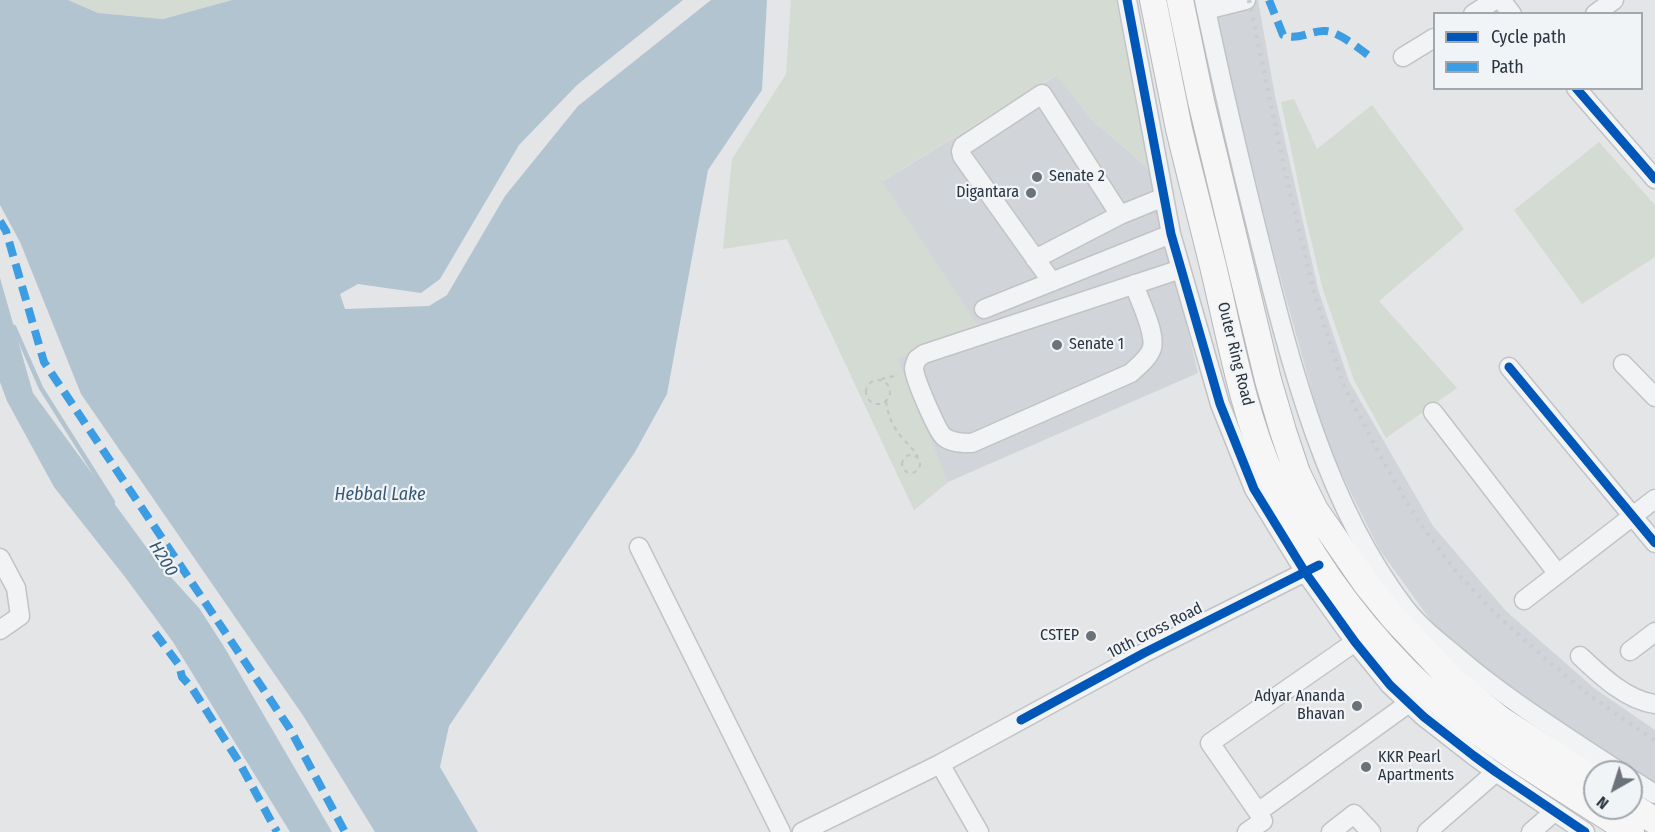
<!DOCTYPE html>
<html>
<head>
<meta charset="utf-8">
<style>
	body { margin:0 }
	#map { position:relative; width:1655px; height:832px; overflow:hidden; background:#e3e5e7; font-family:"Fira Sans Condensed",sans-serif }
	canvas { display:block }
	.legend { position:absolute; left:1433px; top:12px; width:210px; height:78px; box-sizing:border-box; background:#f1f4f7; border:2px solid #a1a7ae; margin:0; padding:8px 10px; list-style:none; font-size:18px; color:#2a3440 }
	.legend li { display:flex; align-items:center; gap:12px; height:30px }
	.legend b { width:30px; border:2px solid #a1a7ae }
	.north { position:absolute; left:1583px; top:760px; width:60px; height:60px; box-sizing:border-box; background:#f1f4f7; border:2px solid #a1a7ae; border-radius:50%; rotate:219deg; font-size:16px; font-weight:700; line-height:24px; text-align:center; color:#2a3440 }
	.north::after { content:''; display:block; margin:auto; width:21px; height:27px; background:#6b727a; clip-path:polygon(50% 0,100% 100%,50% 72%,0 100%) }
</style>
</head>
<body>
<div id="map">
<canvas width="1655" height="832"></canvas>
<ul class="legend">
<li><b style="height:8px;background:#0057b8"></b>Cycle path</li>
<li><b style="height:8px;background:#3d9de3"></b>Path</li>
</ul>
<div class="north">N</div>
</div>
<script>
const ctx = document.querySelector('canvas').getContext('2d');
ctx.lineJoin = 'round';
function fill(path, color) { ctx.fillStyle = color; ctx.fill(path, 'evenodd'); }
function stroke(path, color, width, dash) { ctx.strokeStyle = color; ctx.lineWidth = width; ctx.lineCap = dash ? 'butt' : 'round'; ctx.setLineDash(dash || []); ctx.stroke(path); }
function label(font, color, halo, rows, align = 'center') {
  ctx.font = font + ' "Fira Sans Condensed",sans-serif'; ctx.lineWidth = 4.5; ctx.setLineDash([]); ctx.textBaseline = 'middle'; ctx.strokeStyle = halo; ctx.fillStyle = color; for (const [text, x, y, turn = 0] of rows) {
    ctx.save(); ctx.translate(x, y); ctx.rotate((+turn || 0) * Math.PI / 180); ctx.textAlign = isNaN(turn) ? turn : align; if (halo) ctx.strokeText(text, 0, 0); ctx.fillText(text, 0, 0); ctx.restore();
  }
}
fill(new Path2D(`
	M1213,0H1258L1275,96L1318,289L1349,381L1433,526L1506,611L1594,688L1655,730V785L1502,683L1434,625L1379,549L1326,443L1267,229L1218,30Z
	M1057,75L1091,119L1150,170L1198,373L948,482L914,510L787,239Z`), '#d1d5da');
fill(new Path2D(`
	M68,0H232L163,19L98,13Z
	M791,0H1116L1150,170L1091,119L1056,75L882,181L979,327L898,359L948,482L914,510L787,239L723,249L732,159L786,74Z
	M1294,99L1317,149L1372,105L1464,229L1379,301L1457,388L1386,438L1354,380L1323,290L1305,215L1281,102Z
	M1599,142L1655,205V257L1582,304L1514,210Z`), '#d4dbd3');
fill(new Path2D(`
	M0,0H68L98,13L163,19L232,0H683L577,85L519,145L440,279L421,293L358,284L340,294L345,309L429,306L447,295L505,196L578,106L711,0H767L762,90L708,170L667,394L635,452L449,726L440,767L478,832H375L304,717L81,394L20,242L0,205Z
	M0,278L33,393L158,563L199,608L223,645L332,832H290L173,642L125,577L54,487L7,401L0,382Z`), '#b3c4d1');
stroke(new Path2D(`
	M14,327L41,388L113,502`), '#b3c4d1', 4.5);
const minor = new Path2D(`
	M1127,0L1171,234L1220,404L1254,489L1305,572L1355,642L1390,685L1424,717L1474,756L1496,772L1585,832
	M1204,0C1221,81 1240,162 1260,242C1291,366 1326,505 1405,608C1419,626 1438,641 1455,655C1506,699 1564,735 1620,772
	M1501,0L1512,14
	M1206,10L1246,0
	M1473,14L1495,0
	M1595,14L1614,0
	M1403,57L1434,38
	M1576,88L1655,179
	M1035,259L1120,215
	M1052,282L962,156L961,151L963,146L1042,94L1120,215L1164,197
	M1134,284C1139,300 1156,332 1152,348C1149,358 1138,366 1131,373L972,443C963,443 952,443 944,437C937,431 914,378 914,368C914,367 916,361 917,359L924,354L1181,269
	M984,309L1171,234
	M1623,364L1655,397
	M1509,367L1655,543
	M1433,412L1558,574
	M639,547L781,832
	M0,558L16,588L20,616L0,630
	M1524,600L1655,499
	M1355,642L1210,743L1258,812L1409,703
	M1630,651L1655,632
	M1580,656C1600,675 1626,700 1655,704
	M1631,779L1655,794
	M802,832L940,764
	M979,832L940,764L1144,653L1315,567
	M1247,832L1263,821L1258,812
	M1331,832L1354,814L1371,832
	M1427,832L1496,772
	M1531,832L1554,812`);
const highway = new Path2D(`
	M1153,0C1162,43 1170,86 1179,129C1190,175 1202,221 1213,266C1230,337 1243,413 1273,480C1305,551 1351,615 1405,670C1468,734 1556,783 1631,832
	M1180,0L1201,101L1268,380L1283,431L1297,473L1315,510L1367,585L1393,617L1450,678L1501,720L1595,781
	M1631,805L1655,821`);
stroke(minor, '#c1c3c5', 21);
stroke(highway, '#b5b8bc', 28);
stroke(new Path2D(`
	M881,379L898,375
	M866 392a12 12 0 1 1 24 0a12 12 0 1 1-24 0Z
	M886,401C890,428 900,435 917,454V458
	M902 464a9 9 0 1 1 18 0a9 9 0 1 1-18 0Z`), '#c2c4c8', 2, [4.5, 4.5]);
stroke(minor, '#f2f3f5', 18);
stroke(highway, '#f6f6f7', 26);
stroke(new Path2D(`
	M1249,0L1285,171L1314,292L1343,384L1381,457L1416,518L1457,573L1500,618L1548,661L1589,695L1655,741`), '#cccdcf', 4.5, [3, 6]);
stroke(new Path2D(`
	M1269,0L1283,35C1300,41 1310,30 1326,31C1339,32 1361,50 1372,58
	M0,221L6,231L44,362L290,729L345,832
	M155,633L179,665L182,677L192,688L239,762L277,832`), '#3d9de3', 8, [15, 8]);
stroke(new Path2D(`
	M1127,0L1171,234L1220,404L1254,489L1305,572L1355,642L1390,685L1424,717L1474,756L1496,772L1585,832
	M1576,88L1655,179
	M1509,367L1655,543
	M1021,720L1144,653L1319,565`), '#0057b8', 9);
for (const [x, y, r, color] of [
	[1037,177,6,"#6b727a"],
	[1031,193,6,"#6b727a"],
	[1057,345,6,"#6b727a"],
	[1091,636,6,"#6b727a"],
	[1357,706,6,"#6b727a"],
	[1366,767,6,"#6b727a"]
]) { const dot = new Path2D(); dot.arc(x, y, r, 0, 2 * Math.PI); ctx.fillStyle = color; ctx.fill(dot); stroke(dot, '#f1f4f7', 2); }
label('16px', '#2a3440', '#f1f4f7', [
	["Senate 2",1049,177],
	["Digantara",1019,193,"right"],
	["Senate 1",1069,345],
	["CSTEP",1079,636,"right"],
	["Adyar Ananda",1345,697,"right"],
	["Bhavan",1345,715,"right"],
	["KKR Pearl",1378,758],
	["Apartments",1378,776]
], 'left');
label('16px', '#2a3440', '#f1f4f7', [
	["Outer Ring Road",1235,354,76],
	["10th Cross Road",1155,631,-27]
]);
label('italic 18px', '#365773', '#f1f4f7', [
	["Hebbal Lake",380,495],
	["H200",163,559,58]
]);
</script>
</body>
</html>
